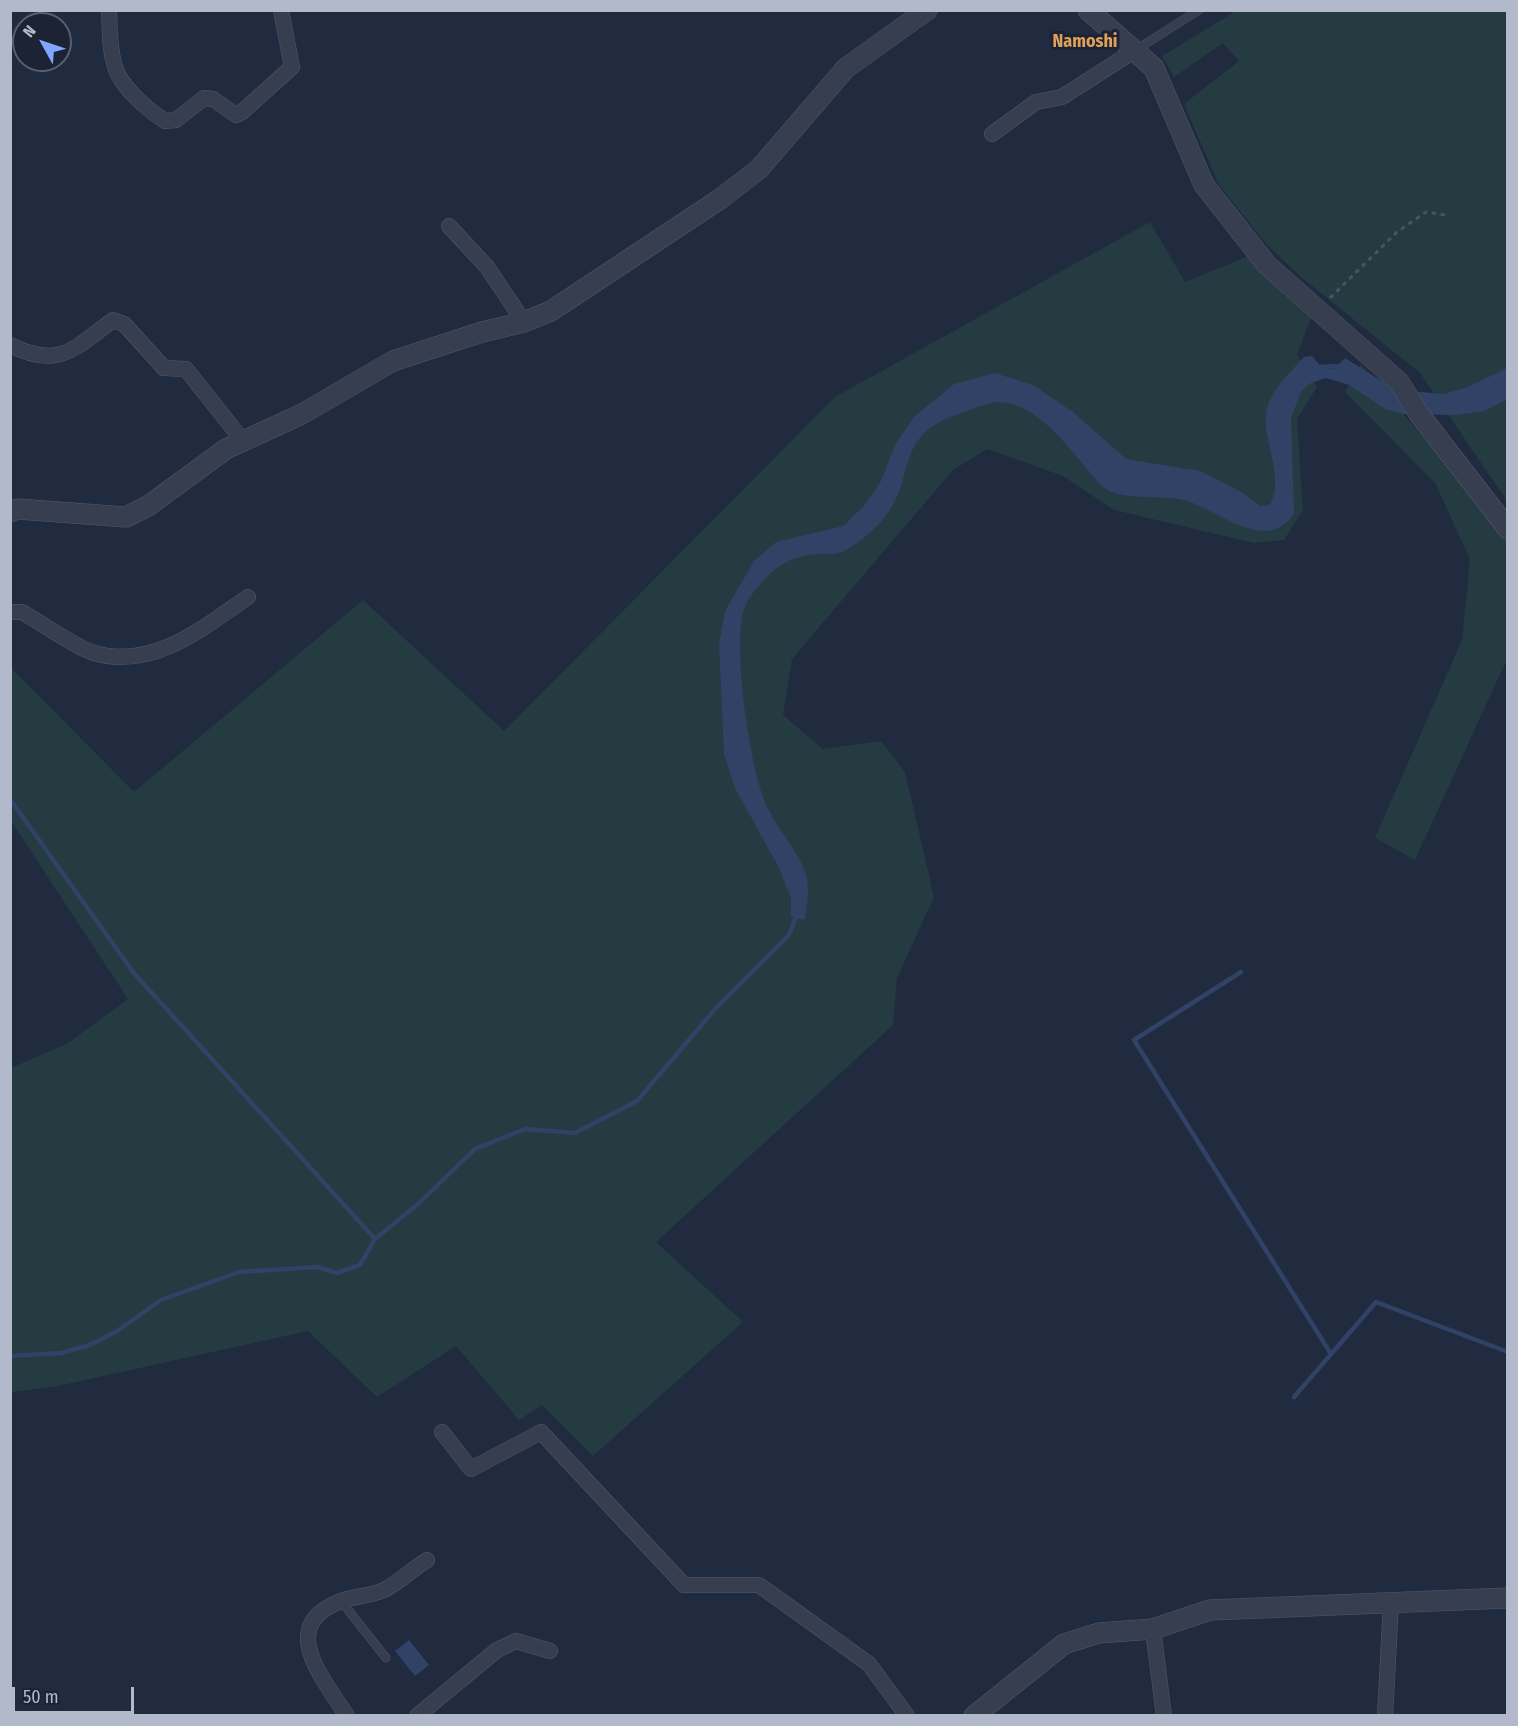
<!DOCTYPE html>
<html>
<head>
<meta charset="utf-8">
<style>
	body { margin:0 }
	#map { position:relative; width:1518px; height:1726px; overflow:hidden; background:#212b40; font-family:"Fira Sans Condensed",sans-serif }
	canvas { display:block }
	.frame { position:absolute; inset:0; border:12px solid #b2b9cb; pointer-events:none }
	.north { position:absolute; left:12px; top:12px; width:60px; height:60px; box-sizing:border-box; background:#1b2335; border:2px solid #575f71; border-radius:50%; rotate:310deg; font-size:16px; font-weight:700; line-height:24px; text-align:center; color:#b2b9cb }
	.north::after { content:''; display:block; margin:auto; width:21px; height:27px; background:#82a6ff; clip-path:polygon(50% 0,100% 100%,50% 72%,0 100%) }
	.scale { position:absolute; left:12px; top:1687px; width:122px; height:27px; box-sizing:border-box; border:3px solid #b2b9cb; border-top:0; padding-left:8px; font-size:18px; line-height:21px; white-space:nowrap; color:#b2b9cb; -webkit-text-stroke:4px #1b2335; paint-order:stroke }
</style>
</head>
<body>
<div id="map">
<canvas width="1518" height="1726"></canvas>
<div class="frame"></div>
<div class="north">N</div>
<div class="scale">50 m</div>
</div>
<script>
const ctx = document.querySelector('canvas').getContext('2d');
ctx.lineJoin = 'round';
function fill(path, color) { ctx.fillStyle = color; ctx.fill(path, 'evenodd'); }
function stroke(path, color, width, dash) { ctx.strokeStyle = color; ctx.lineWidth = width; ctx.lineCap = dash ? 'butt' : 'round'; ctx.setLineDash(dash || []); ctx.stroke(path); }
function label(font, color, halo, rows, align = 'center') {
  ctx.font = font + ' "Fira Sans Condensed",sans-serif'; ctx.lineWidth = 6; ctx.setLineDash([]); ctx.textBaseline = 'middle'; ctx.strokeStyle = halo; ctx.fillStyle = color; for (const [text, x, y, turn = 0] of rows) {
    ctx.save(); ctx.translate(x, y); ctx.rotate((+turn || 0) * Math.PI / 180); ctx.textAlign = isNaN(turn) ? turn : align; if (halo) ctx.strokeText(text, 0, 0); ctx.fillText(text, 0, 0); ctx.restore();
  }
}
fill(new Path2D(`
	M1236,11H1507V501L1420,373L1301,277L1267,245L1219,185L1184,104L1239,61L1223,43L1174,77L1162,56Z
	M1150,222L1185,282L1251,255L1311,318L1297,355L1317,387L1297,419L1303,510L1284,540L1254,543L1114,510L1063,476L987,449L953,470L792,659L783,715L823,749L881,741L905,772L934,897L897,978L893,1025L656,1242L743,1322L593,1456L542,1405L519,1420L456,1346L377,1397L308,1331L58,1386L11,1392V1068L68,1043L128,999L11,821L10,667L134,792L363,600L504,731L835,397Z
	M1361,364L1507,536V659L1415,860L1375,838L1462,640L1470,559L1435,483L1345,392Z`), '#233b41');
fill(new Path2D(`
	M1312,356L1322,368L1334,369L1345,358L1396,390L1444,394L1468,387L1507,368V399L1485,411L1457,415L1403,414L1385,409L1349,385L1326,378L1309,384L1301,392L1291,418L1294,514C1264,557 1215,505 1179,499C1158,496 1132,499 1112,492C1101,489 1094,476 1086,468C1064,441 1035,404 999,402C988,402 974,409 964,412C887,436 922,478 879,524C869,534 855,546 842,552C835,555 825,554 817,554C799,555 779,563 767,577C760,585 749,596 745,606C731,643 750,770 767,807C777,827 797,851 804,869C811,885 807,903 805,920L791,917V898L779,868L735,788L724,754L719,643L725,611L754,561L776,542L843,526L864,506L881,481L896,443L914,417L954,384L995,373L1033,385L1073,412L1126,459L1200,471L1243,493L1260,506L1270,505C1285,476 1263,445 1266,414C1269,391 1290,373 1304,357Z
	M409,1640L429,1665L415,1676L395,1651Z`), '#314267');
stroke(new Path2D(`
	M1317,367L1341,366
	M10,799L133,972L375,1239
	M1241,972L1134,1040L1331,1354
	M10,1356L61,1353L90,1345L117,1331L161,1300L239,1272L317,1267L337,1273L360,1265L375,1239L418,1204L475,1149L525,1129L575,1133L637,1101L716,1008L789,935L797,914
	M1294,1397L1376,1302L1508,1352`), '#314267', 4.5);
const service = new Path2D(`
	M1134,51L1199,10
	M341,1601L386,1658`);
const minor = new Path2D(`
	M109,10C110,29 109,48 115,67C121,87 148,110 165,121L176,120L204,98L213,99L236,115L242,112L292,67L281,10
	M992,134L1036,102L1062,97L1134,51
	M449,226L487,267L524,322
	M10,345C59,370 75,348 113,320L124,324L164,368L186,369L243,441
	M10,612H22C42,623 75,647 94,653C153,670 203,628 248,597
	M442,1432L471,1469L541,1432L684,1585H759L869,1664L907,1716
	M1153,1629L1164,1716
	M347,1716C323,1678 276,1626 341,1601C355,1596 373,1596 386,1589C400,1581 413,1569 427,1560
	M417,1716L497,1650L516,1641L550,1651
	M1385,1716L1391,1603`);
const tertiary = new Path2D(`
	M1088,10L1154,68L1204,185L1267,265L1399,382L1419,414L1508,529
	M10,512L18,509L126,517L148,506L226,449L302,414L393,361L482,332L524,322L551,311L720,199L759,169L846,68L927,10
	M974,1716L1064,1644L1099,1633L1153,1629L1210,1610L1508,1598`);
stroke(service, '#51596b', 9);
stroke(minor, '#51596b', 16);
stroke(tertiary, '#51596b', 21);
stroke(new Path2D(`
	M1330,298L1397,232L1426,212L1445,215`), '#41585e', 3, [4.5, 4.5]);
stroke(service, '#363e50', 8);
stroke(minor, '#363e50', 15);
stroke(tertiary, '#363e50', 20);
label('bold 18px', '#e0a057', '#1b2335', [
	["Namoshi",1085,42]
]);
</script>
</body>
</html>
